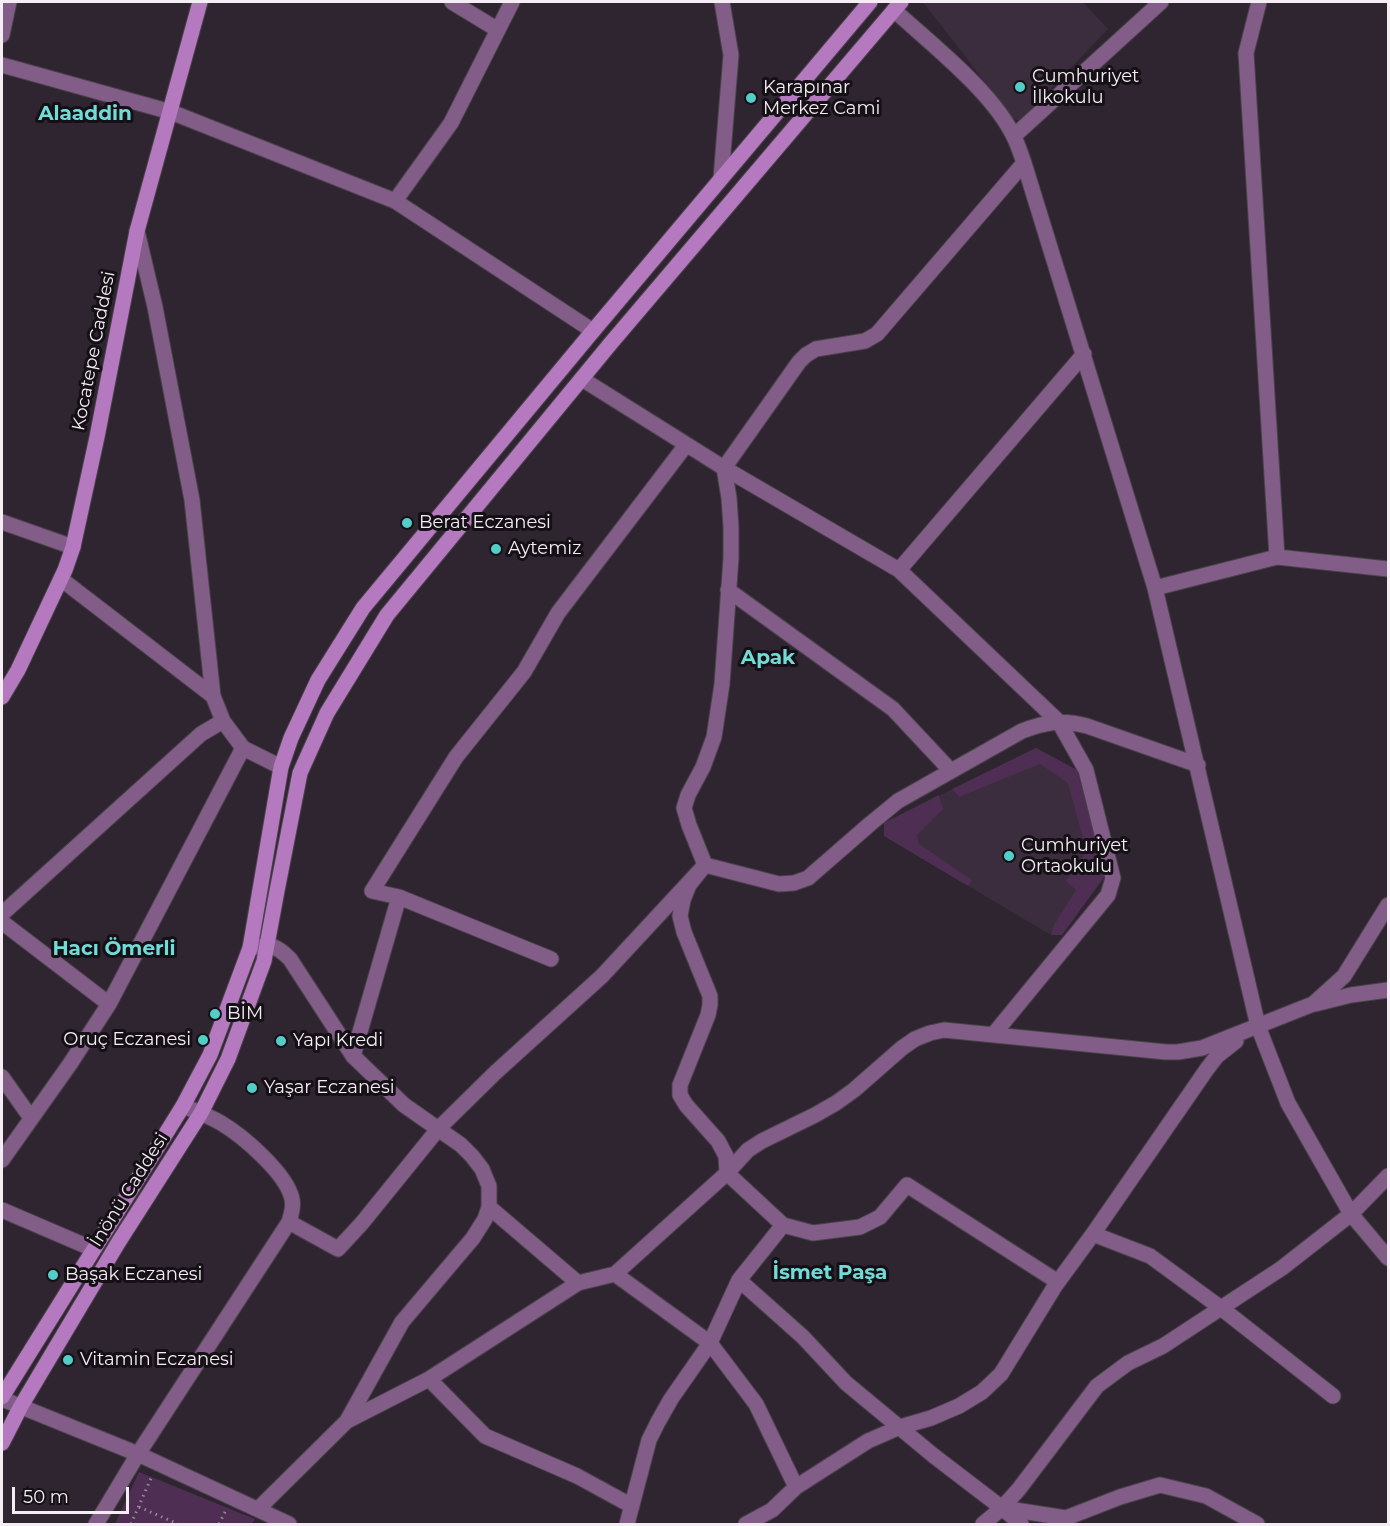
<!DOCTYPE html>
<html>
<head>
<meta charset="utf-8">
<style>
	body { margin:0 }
	#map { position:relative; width:1390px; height:1526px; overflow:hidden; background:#2e2530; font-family:Montserrat,sans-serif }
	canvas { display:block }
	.frame { position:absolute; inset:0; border:3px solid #f4edf4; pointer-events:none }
	.scale { position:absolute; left:12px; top:1487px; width:117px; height:27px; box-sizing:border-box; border:3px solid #f4edf4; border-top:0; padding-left:8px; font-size:18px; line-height:21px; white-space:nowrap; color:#f4edf4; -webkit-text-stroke:4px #141015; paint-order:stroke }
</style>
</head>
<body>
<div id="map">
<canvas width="1390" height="1526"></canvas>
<div class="frame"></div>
<div class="scale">50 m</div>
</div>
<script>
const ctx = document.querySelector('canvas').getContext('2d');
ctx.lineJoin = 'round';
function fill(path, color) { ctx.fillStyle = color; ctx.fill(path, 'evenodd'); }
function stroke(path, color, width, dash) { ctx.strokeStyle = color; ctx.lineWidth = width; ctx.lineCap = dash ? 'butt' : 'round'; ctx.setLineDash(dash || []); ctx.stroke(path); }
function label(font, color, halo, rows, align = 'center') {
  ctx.font = font + ' Montserrat,sans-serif'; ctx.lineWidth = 6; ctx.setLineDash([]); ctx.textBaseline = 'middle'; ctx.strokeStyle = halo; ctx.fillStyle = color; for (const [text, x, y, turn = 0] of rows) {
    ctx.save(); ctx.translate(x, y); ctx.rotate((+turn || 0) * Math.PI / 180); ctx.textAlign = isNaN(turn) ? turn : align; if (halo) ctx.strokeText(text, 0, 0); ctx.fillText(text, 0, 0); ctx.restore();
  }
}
fill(new Path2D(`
	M923,2H1083L1108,29L1020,121L1011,118L965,56Z
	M1036,748L1077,770L1105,876L1062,935H1051L884,836V823Z`), '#3b2d3d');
fill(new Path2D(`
	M1036,748L1077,770L1105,876L1062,935H1051L1054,925L1076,890L1066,881L1081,861L1086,850L1068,783L1040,764L959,797L952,789Z
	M939,795L943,809L917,835L919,844L972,880L968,886L884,836V823Z
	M139,1472L255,1519L252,1524H115Z`), '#4e2f53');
const street = new Path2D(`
	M452,2L498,30
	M1259,2L1246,53L1277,557
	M894,10C931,44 993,92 1014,137C1018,145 1021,154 1024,163L1155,588L1258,1026L1288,1103L1351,1214L1388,1258
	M2,35L9,2
	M2,65L171,112L395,201L593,331
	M1014,136L1161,2
	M1024,163L877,334L865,341L816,349L806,355L799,362L724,468L729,498L731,527V558L722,684L714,737L703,767L688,795L684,808L689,825L705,865L689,885L683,900L680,916L684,932L710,996V1005L708,1015L680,1085V1095L686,1105L718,1141L726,1156L727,1173L783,1225L813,1233L860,1227L880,1217L907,1185L1058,1282
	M721,178L731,55L722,2
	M395,201L451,123L512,2
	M137,231L155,307L192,500L213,696L223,721L243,748L281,767
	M582,379L724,468L899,570L1059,722L1086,770L1113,878L1108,895L993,1035
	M2,522L73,547
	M899,570L1084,354
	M61,579L213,696
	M1155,588L1277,557L1388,569
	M728,590L893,709L951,771
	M399,897L551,959
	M2,914L201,734L223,721
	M2,922L109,1004
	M250,948C270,944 275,944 290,959L353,1056L404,1105L461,1145L472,1156L482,1169L489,1186V1207L485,1219L473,1238L402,1322L347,1421
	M1315,1004L1351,995L1388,990
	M353,1056L399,897L372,891L456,757L524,672L558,613L686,445
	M2,1077L31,1118
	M2,1160L70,1064L109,1004L243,748
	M489,1207L578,1283
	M2,1210L93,1249
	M289,1222L338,1249L362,1223L439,1128L496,1072L602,976L705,865L779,884L794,883L808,878L870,824L898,801L1022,731C1046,722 1061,719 1087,726L1198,765
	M1093,1234L1150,1256L1221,1308L1333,1396
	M615,1274L710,1343L756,1404L796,1487
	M739,1280L803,1337L846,1383L934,1456L1002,1508L1021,1524
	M429,1379L485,1436L577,1476L632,1506
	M2,1399L138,1454L289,1524
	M1002,1508L1066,1518L1120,1497L1160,1485L1206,1496L1257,1524
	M258,1509L347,1421L429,1379L578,1283L615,1274L727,1173L748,1150L762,1141L815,1115L836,1103L854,1090L902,1048L915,1039L930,1033L944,1030L1166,1052H1178L1202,1048L1313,1004L1344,976L1388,905
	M96,1524L138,1454L289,1222C291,1215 294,1207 292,1199C287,1174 243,1136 221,1123C209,1116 196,1111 183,1106
	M627,1524L649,1440L658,1422L671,1399L710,1343L739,1280L783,1225
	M746,1524L772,1510L796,1487L868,1441L900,1427L931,1418L959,1406L982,1392L1001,1374L1055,1286L1093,1234L1207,1069L1217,1056L1236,1041
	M983,1524L1002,1508L1019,1489L1097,1386L1128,1363L1163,1346L1282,1268L1351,1214L1388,1176`);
const secondary = new Path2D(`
	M2,697L18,670L65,570L73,547L97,437L137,231L200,2
	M2,1397L183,1106L210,1055L250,948L281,767L291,738L318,680L363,608L593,331L870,2
	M2,1443L21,1406L118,1243L201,1113L228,1059L264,961L277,891L300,773L327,713L387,615L611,343L901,2`);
stroke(street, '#4a414b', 17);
stroke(secondary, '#4a414b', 17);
stroke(new Path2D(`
	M139,1507L178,1524
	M131,1524L152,1476
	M219,1524L226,1510`), '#938b94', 3, [1.5, 4.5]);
stroke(street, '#825d88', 15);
stroke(secondary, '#b579bf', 15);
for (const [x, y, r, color] of [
	[1020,87,6,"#54cdc8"],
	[751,98,6,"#54cdc8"],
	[407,523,6,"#54cdc8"],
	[496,549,6,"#54cdc8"],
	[1009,856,6,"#54cdc8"],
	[215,1014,6,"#54cdc8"],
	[203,1040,6,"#54cdc8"],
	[281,1041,6,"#54cdc8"],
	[252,1088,6,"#54cdc8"],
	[53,1275,6,"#54cdc8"],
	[68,1360,6,"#54cdc8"]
]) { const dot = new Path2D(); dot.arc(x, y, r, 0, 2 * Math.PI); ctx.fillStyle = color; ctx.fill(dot); stroke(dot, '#141015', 2); }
label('18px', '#f4edf4', '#141015', [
	["Cumhuriyet",1032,77],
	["İlkokulu",1032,98],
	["Karapınar",763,88],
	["Merkez Cami",763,109],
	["Berat Eczanesi",419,523],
	["Aytemiz",508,549],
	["Cumhuriyet",1021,846],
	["Ortaokulu",1021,867],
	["BİM",227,1014],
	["Oruç Eczanesi",191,1040,"right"],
	["Yapı Kredi",293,1041],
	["Yaşar Eczanesi",264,1088],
	["Başak Eczanesi",65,1275],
	["Vitamin Eczanesi",80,1360]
], 'left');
label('18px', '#f4edf4', '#141015', [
	["Kocatepe Caddesi",94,351,-79],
	["İnönü Caddesi",129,1190,-58]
]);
label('bold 20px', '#71dcd7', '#141015', [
	["Alaaddin",85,114],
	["Apak",768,658],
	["Hacı Ömerli",114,949],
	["İsmet Paşa",830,1273]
]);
</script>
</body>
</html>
